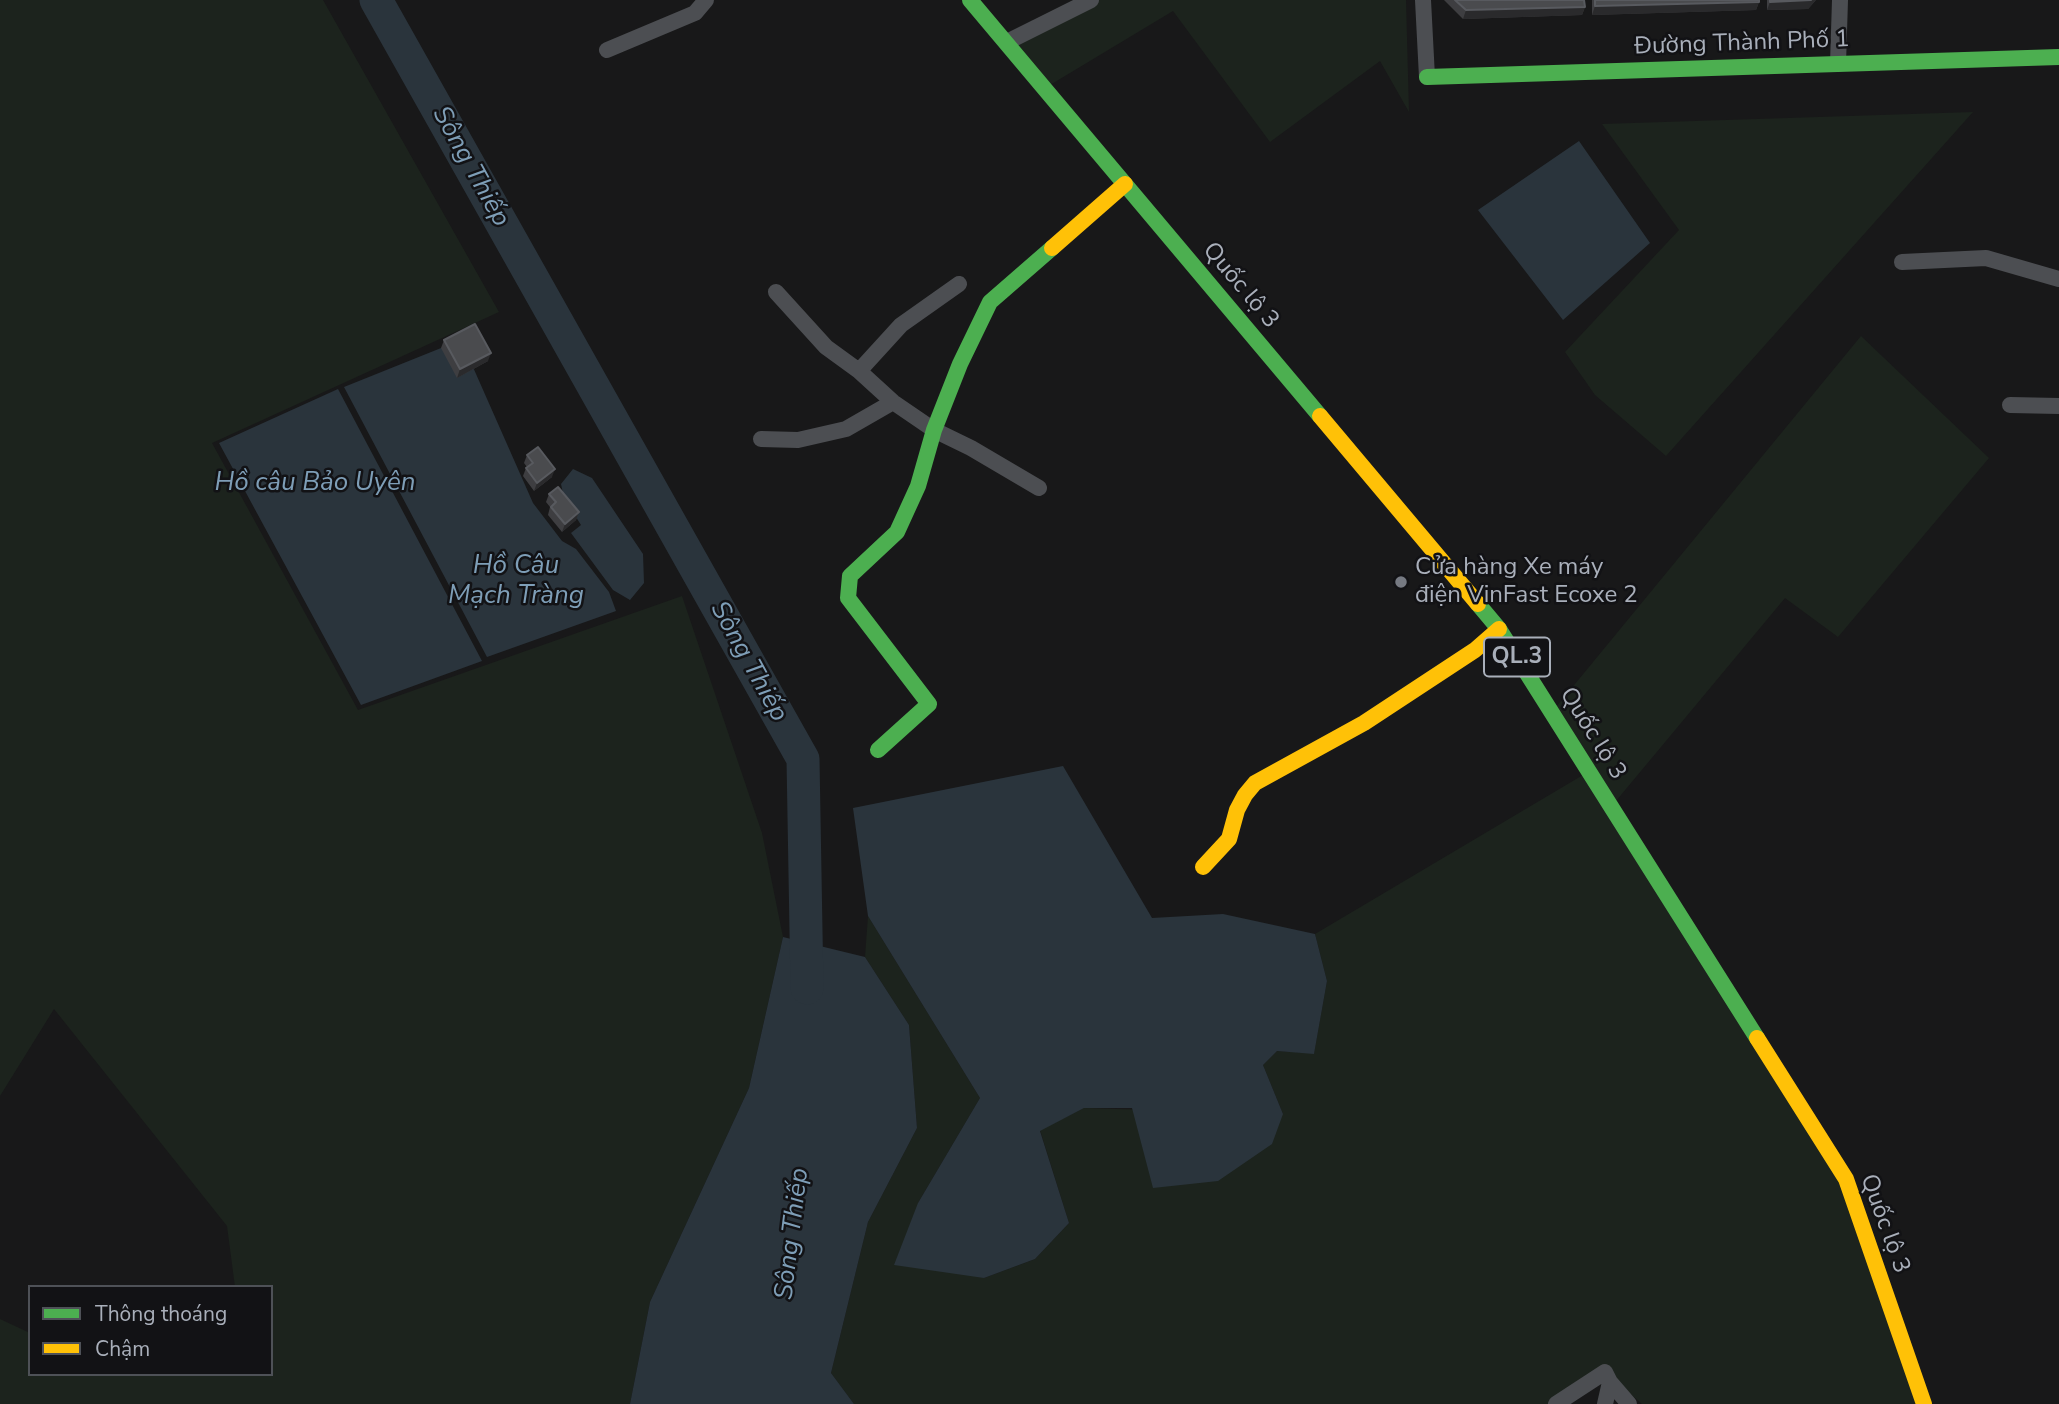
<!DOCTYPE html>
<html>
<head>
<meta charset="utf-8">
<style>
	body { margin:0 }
	#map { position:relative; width:2059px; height:1404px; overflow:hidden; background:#181819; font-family:"Nunito Sans",sans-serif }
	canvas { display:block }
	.legend { position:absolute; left:28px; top:1285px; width:245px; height:91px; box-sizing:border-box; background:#121215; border:2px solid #4e5157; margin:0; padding:9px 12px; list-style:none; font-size:21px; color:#a9afba }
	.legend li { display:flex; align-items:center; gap:14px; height:35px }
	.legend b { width:35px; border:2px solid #4e5157 }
</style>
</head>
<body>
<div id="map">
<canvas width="2059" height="1404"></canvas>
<ul class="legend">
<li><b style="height:9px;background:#4caf50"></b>Thông thoáng</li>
<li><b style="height:9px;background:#ffc107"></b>Chậm</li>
</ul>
</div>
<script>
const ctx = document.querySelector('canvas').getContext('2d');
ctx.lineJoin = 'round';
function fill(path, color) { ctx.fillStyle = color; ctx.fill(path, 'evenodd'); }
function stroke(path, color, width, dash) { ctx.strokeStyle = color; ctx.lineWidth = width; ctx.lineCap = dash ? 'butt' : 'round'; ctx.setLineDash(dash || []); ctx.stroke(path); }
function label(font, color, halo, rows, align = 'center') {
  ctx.font = font + ' "Nunito Sans",sans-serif'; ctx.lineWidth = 5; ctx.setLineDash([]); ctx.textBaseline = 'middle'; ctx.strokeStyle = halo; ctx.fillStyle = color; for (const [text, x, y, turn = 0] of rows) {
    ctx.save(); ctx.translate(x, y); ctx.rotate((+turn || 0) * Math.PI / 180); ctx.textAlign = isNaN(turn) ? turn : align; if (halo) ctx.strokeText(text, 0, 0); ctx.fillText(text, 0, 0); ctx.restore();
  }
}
fill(new Path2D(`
	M0,0H323L499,312L212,443L358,710L682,596L762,833L783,937L749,1088L650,1302L630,1404H0V1319L30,1333V1374H271V1287H235L227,1226L54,1009L0,1096Z
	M1095,0H1406L1409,112L1380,61L1270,142L1173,11L1045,88L1007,42Z
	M1973,112L1666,456L1595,395L1565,352L1679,230L1602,124Z
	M1861,336L1989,458L1838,637L1785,598L1611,807L1846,1179L1924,1404H1642L1605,1372L1556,1404H854L831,1373L868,1222L917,1128L909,1025L865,957L868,916L980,1098L918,1203L984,1278L1035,1259L1069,1223L1040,1130L1084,1108L1283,1114L1263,1065L1277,1051L1314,1053L1327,981L1315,934L1588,772L1552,712Z`), '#1c231d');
fill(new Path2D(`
	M1579,141L1650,243L1563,320L1478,210Z
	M461,340L533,503L562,541L576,549L609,592L616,611L487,657L344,387Z
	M338,389L482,661L361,705L219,443Z
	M573,469L592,478L643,554L644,583L630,600L613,590L571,533L581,525L564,498L561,484Z
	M1063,766L1152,918L1223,914L1315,934L1327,981L1314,1054L1277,1051L1263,1065L1283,1114L1272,1144L1218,1181L1153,1188L1132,1108H1084L1040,1131L1069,1223L1035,1259L984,1278L894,1265L918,1203L980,1098L868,916L853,808Z
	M783,937L865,957L909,1025L917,1128L868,1222L831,1373L854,1404H630L650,1302L749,1088Z`), '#2a343c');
stroke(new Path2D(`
	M376,0L803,759L807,988`), '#2a343c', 33);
stroke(new Path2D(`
	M1423,0L1427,77
	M1007,42L1091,0
	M607,50L695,13L706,0
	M1838,64L1840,0
	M1902,262L1986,258L2059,279
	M959,284L901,325L859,371L893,402L934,430L971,448L1039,488
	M776,292L826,347L859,371
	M2010,405L2059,406
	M761,439L798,440L846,429L893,402
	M1556,1404L1605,1372L1610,1382L1629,1404
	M1605,1404L1610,1382`), '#4c4e52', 16);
stroke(new Path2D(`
	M970,0L1320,416
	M1427,77L2059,57
	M1478,604L1499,629L1757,1038
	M878,750L929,704L848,598L850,576L897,532L918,486L934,430L960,364L990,302L1052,248`), '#4caf50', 16);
stroke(new Path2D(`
	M1052,248L1125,184
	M1320,416L1478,604
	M1203,867L1229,839L1237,810L1245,795L1255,783L1364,723L1475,650L1499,629
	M1757,1038L1846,1179L1924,1404`), '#ffc107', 16);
fill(new Path2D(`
	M1444,0H1584L1585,7L1582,15L1463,19Z
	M1592,0H1759V2L1756,10L1592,15Z
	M1767,0H1816L1808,9L1767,10Z
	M444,340L488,361L457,378L441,348Z
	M527,455L552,477L534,491L523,476L526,468L527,467L524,463Z
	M549,494L579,512L576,520L562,532L548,515L550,507L546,502Z`), '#3e3e41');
fill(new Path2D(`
	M1816,0L1808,9L1767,10L1770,2Z
	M1759,2L1756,10L1592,15L1595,6Z
	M1585,7L1582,15L1463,19L1466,10Z
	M491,353L488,361L457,378L460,369Z
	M555,469L552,477L534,491L537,483Z
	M579,512L576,520L562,532L565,524Z`), '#2a2a2c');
const building = new Path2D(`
	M1455,0H1584L1585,7L1466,10Z
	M1595,0H1759V2L1595,6Z
	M1770,0H1811L1770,2Z
	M475,324L491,353L460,369L444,340Z
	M538,447L555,469L537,483L526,468L533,463L527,455Z
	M558,487L579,512L565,524L551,507L556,502L549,494Z`);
fill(building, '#4a4b4e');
stroke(building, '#585a5f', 2);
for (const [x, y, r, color] of [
	[1401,582,7,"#767a82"]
]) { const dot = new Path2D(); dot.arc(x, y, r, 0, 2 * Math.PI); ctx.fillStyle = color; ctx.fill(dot); stroke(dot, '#121215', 2.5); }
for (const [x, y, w] of [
	[1517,657,66]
]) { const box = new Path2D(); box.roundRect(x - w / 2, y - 19.5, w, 39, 5); ctx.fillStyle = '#121215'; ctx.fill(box); stroke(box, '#a9afba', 2); }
label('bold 23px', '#a9afba', null, [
	["QL.3",1517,657]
]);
label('24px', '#a9afba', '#121215', [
	["Đường Thành Phố 1",1742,44,-2],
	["Quốc lộ 3",1240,286,50],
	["Quốc lộ 3",1592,734,58],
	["Quốc lộ 3",1884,1224,70]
]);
label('24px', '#a9afba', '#121215', [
	["Cửa hàng Xe máy",1415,568],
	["điện VinFast Ecoxe 2",1415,596]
], 'left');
label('italic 26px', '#7e9eb7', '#121215', [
	["Sông Thiếp",470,167,61],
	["Hồ câu Bảo Uyên",315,484],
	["Hồ Câu",516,567],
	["Mạch Tràng",516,597],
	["Sông Thiếp",748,662,61],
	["Sông Thiếp",793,1234,-83]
]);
</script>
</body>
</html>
